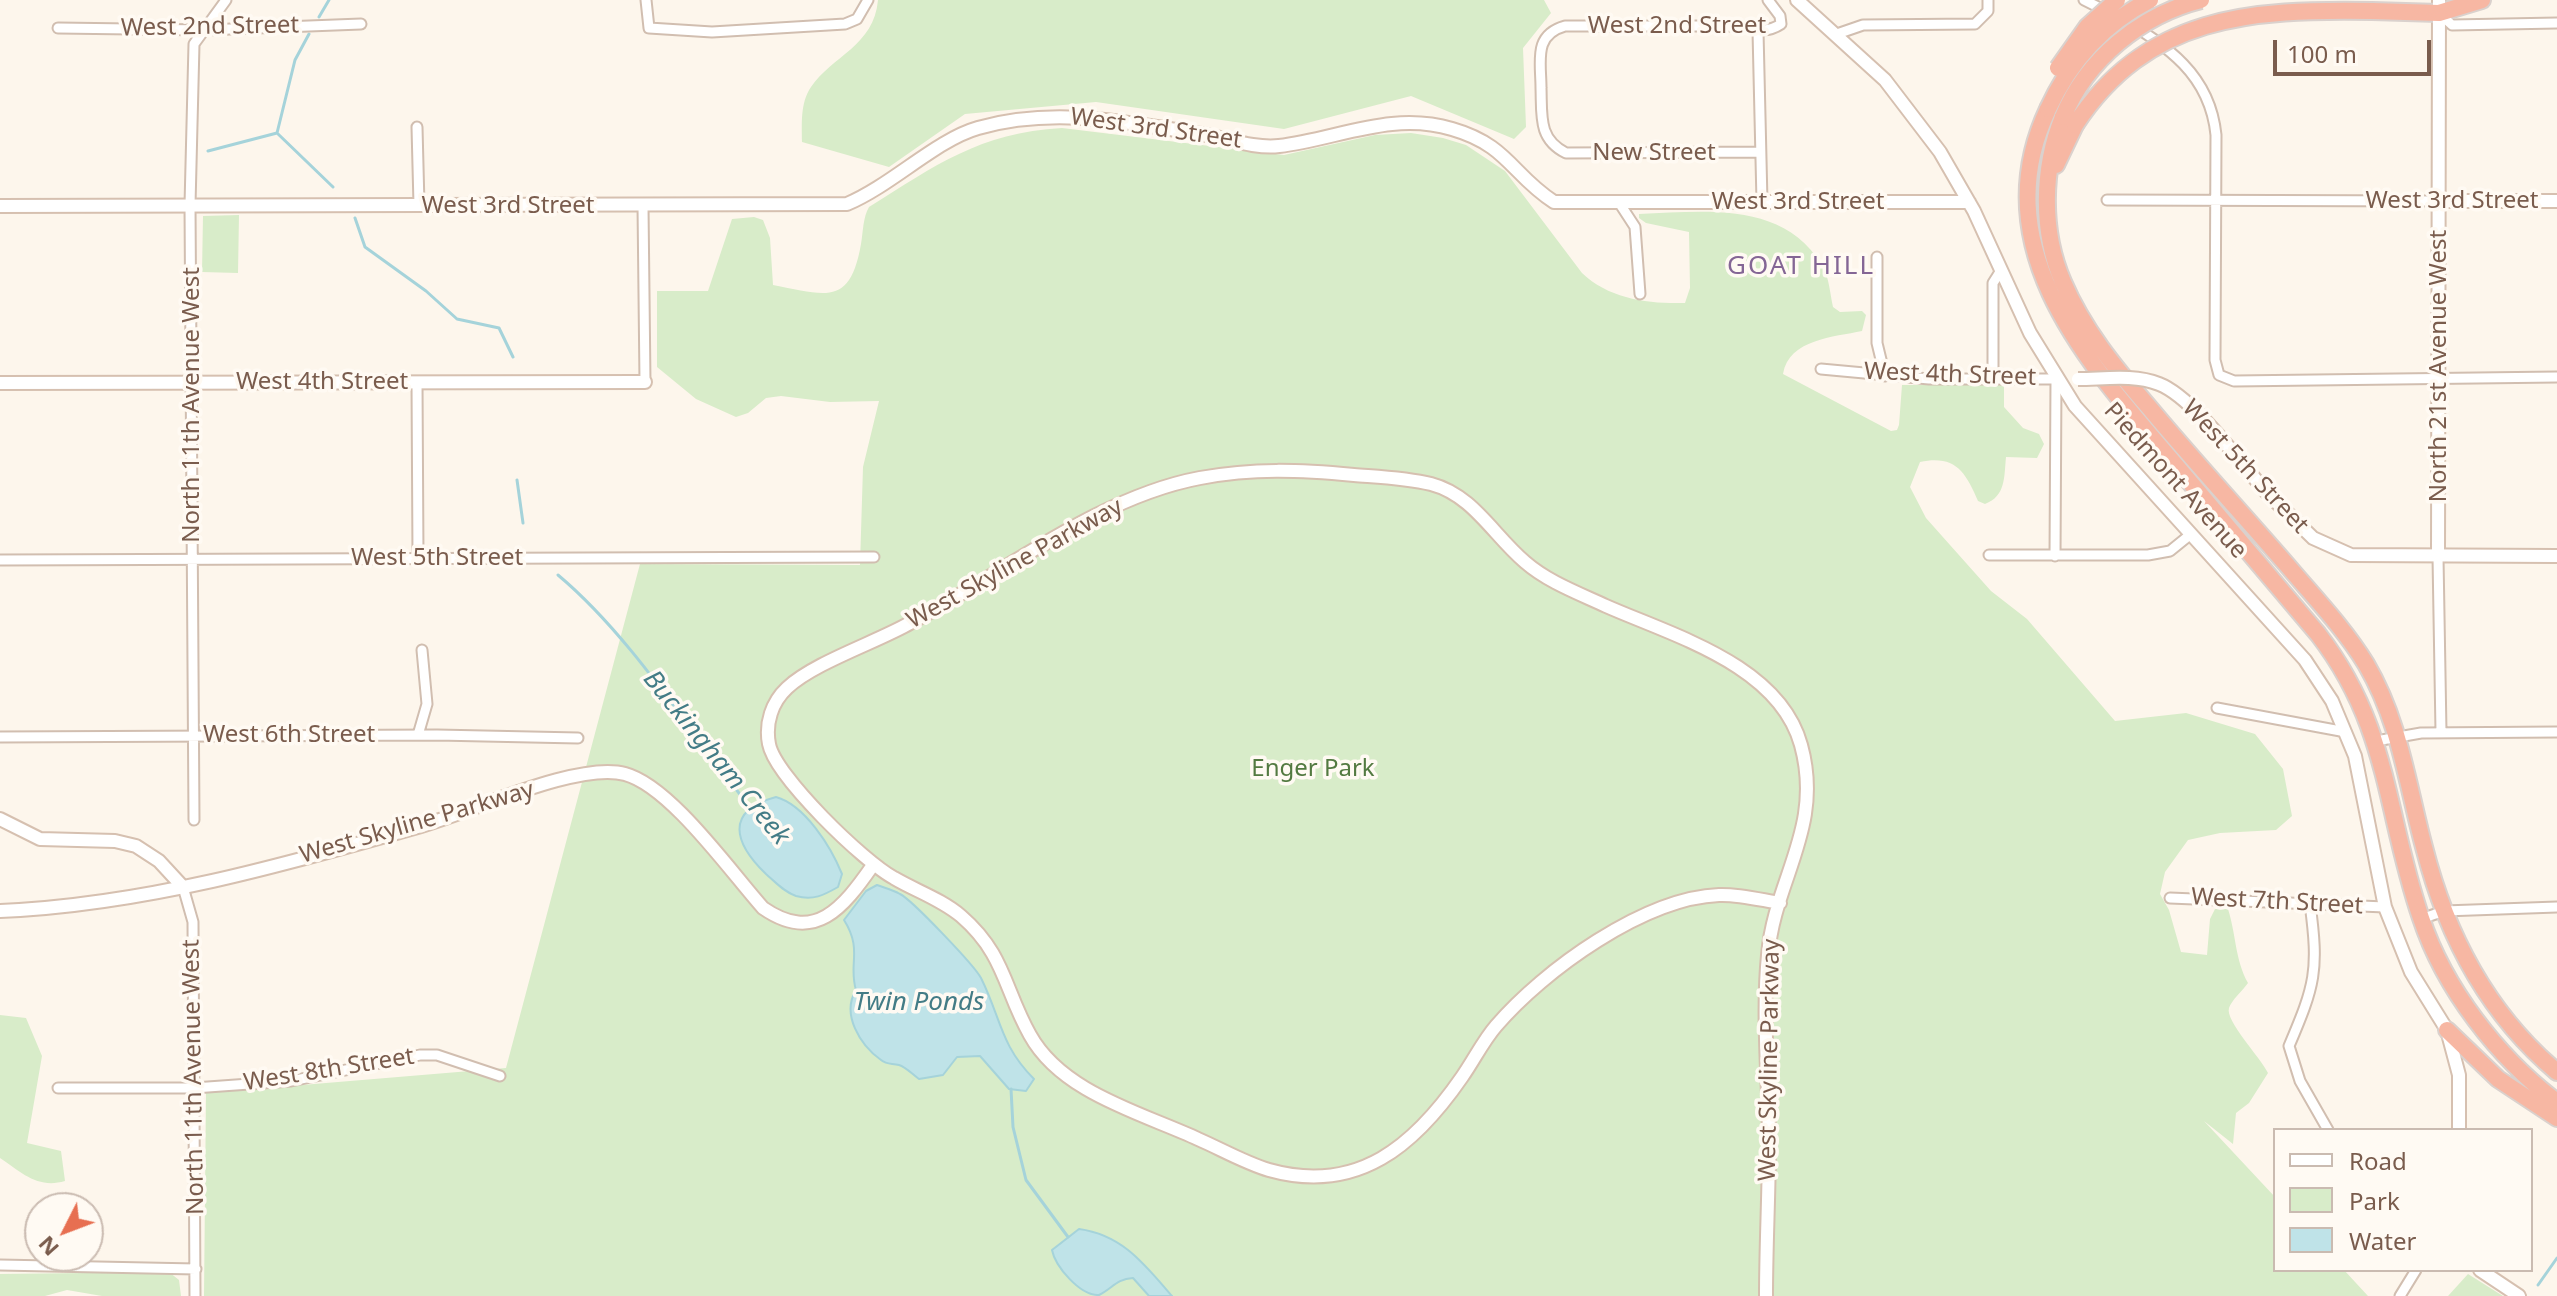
<!DOCTYPE html>
<html>
<head>
<meta charset="utf-8">
<style>
	body { margin:0 }
	#map { position:relative; width:2557px; height:1296px; overflow:hidden; background:#fdf6ec; font-family:"Noto Sans",sans-serif }
	canvas { display:block }
	.legend { position:absolute; left:2273px; top:1128px; width:260px; height:144px; box-sizing:border-box; background:#fffaf3; border:2px solid #cabbb1; margin:0; padding:10px 14px; list-style:none; font-size:24px; color:#7a5c4d }
	.legend li { display:flex; align-items:center; gap:16px; height:40px }
	.legend b { width:40px; border:2px solid #cabbb1 }
	.north { position:absolute; left:24px; top:1192px; width:80px; height:80px; box-sizing:border-box; background:#fffaf3; border:2px solid #cabbb1; border-radius:50%; rotate:228deg; font-size:22px; font-weight:700; line-height:32px; text-align:center; color:#7a5c4d }
	.north::after { content:''; display:block; margin:auto; width:28px; height:36px; background:#e76f51; clip-path:polygon(50% 0,100% 100%,50% 72%,0 100%) }
	.scale { position:absolute; left:2273px; top:40px; width:158px; height:36px; box-sizing:border-box; border:4px solid #7a5c4d; border-top:0; padding-left:10px; font-size:24px; line-height:28px; white-space:nowrap; color:#7a5c4d; -webkit-text-stroke:6px #fffaf3; paint-order:stroke }
</style>
</head>
<body>
<div id="map">
<canvas width="2557" height="1296"></canvas>
<ul class="legend">
<li><b style="height:10px;background:#fff"></b>Road</li>
<li><b style="height:22px;background:#d8ecc9"></b>Park</li>
<li><b style="height:22px;background:#bfe3e8"></b>Water</li>
</ul>
<div class="north">N</div>
<div class="scale">100 m</div>
</div>
<script>
const ctx = document.querySelector('canvas').getContext('2d');
ctx.lineJoin = 'round';
function fill(path, color) { ctx.fillStyle = color; ctx.fill(path, 'evenodd'); }
function stroke(path, color, width, dash) { ctx.strokeStyle = color; ctx.lineWidth = width; ctx.lineCap = dash ? 'butt' : 'round'; ctx.setLineDash(dash || []); ctx.stroke(path); }
function label(font, color, halo, rows, align = 'center') {
  ctx.font = font + ' "Noto Sans",sans-serif'; ctx.lineWidth = 7; ctx.setLineDash([]); ctx.textBaseline = 'middle'; ctx.strokeStyle = halo; ctx.fillStyle = color; for (const [text, x, y, turn = 0] of rows) {
    ctx.save(); ctx.translate(x, y); ctx.rotate((+turn || 0) * Math.PI / 180); ctx.textAlign = isNaN(turn) ? turn : align; if (halo) ctx.strokeText(text, 0, 0); ctx.fillText(text, 0, 0); ctx.restore();
  }
}
fill(new Path2D(`
	M878,0H1544L1551,13L1523,48L1526,127L1514,139L1411,96L1284,129L1096,102L965,114L889,167L802,142C802,124 800,103 811,87C832,56 874,46 878,0Z
	M1062,128L1284,155L1375,135L1411,133L1443,138L1466,145L1505,171L1582,273C1609,299 1649,304 1685,303L1690,288L1689,232L1646,223L1639,218V214C1704,212 1782,200 1822,265C1829,276 1830,294 1833,307L1840,312L1862,311L1866,315L1862,331C1834,337 1789,339 1783,374L1891,431L1897,430L1899,425L1902,385H2004V407L2023,428L2039,434L2044,444L2037,458L2006,457C2004,477 2006,496 1985,504L1978,501C1965,471 1955,455 1920,462L1910,487L1926,518L1950,545L1991,591L2027,619L2115,721L2186,713L2255,734L2283,769L2292,816L2276,830L2220,833L2188,840L2165,872L2160,894L2169,910L2181,952L2207,955L2210,919L2215,909H2228C2236,934 2235,960 2248,983C2243,990 2231,1001 2229,1008C2225,1021 2261,1058 2268,1073L2249,1103L2236,1113L2233,1144L2204,1121L2275,1197V1270H2344L2368,1296H204L206,1093L506,1068L640,564L860,565L863,467L879,401L830,402L781,396L766,398L748,413L736,417L696,399L657,367V291H708L732,219L754,217L763,220L770,238L773,285C826,295 850,307 861,244C863,232 863,217 869,207C936,165 979,133 1062,128Z
	M239,215L238,273L202,272L203,216Z
	M0,1015L26,1018L42,1056L27,1143L61,1151L65,1181C38,1189 22,1173 0,1158Z
	M169,1272L179,1280L181,1296H102L67,1290L45,1296H0V1274Z
	M2468,1274L2503,1296H2448Z`), '#d8ecc9');
const water = new Path2D(`
	M776,797C805,805 831,847 842,874L838,887C824,895 813,901 796,896C784,892 775,882 766,874C734,843 724,811 776,797Z
	M877,885C885,888 893,890 900,894C912,900 974,965 981,978C1001,1018 1000,1045 1034,1079L1026,1091L1009,1089L980,1056L957,1057L943,1075L919,1079C913,1075 906,1067 899,1065C892,1063 887,1065 881,1060C860,1045 841,1014 856,990C848,964 863,950 844,920L866,891Z
	M1079,1229C1123,1235 1145,1265 1172,1296H1149L1133,1278C1116,1279 1113,1288 1099,1295C1080,1296 1055,1266 1052,1250Z`);
fill(water, '#bfe3e8');
stroke(water, '#a5d3da', 2);
stroke(new Path2D(`
	M319,17L329,0
	M309,34L295,60L277,133L333,187
	M208,151L277,133
	M355,218L365,247L426,291L457,319L499,328L513,357
	M517,480L523,523
	M558,575C633,638 691,734 753,811
	M1011,1089L1013,1127L1026,1180L1068,1237
	M2538,1285L2557,1258`), '#a5d3da', 3);
const street = new Path2D(`
	M646,0L649,28L712,32L845,24L857,19L868,0
	M2084,0L2106,11
	M2439,13L2452,25L2557,23
	M2119,17C2167,46 2210,74 2216,135L2215,360L2219,375L2234,381L2557,377
	M58,28L205,30L361,24
	M1758,31L1762,202
	M1834,35L1863,25L1975,24L1988,11V0
	M417,127L419,205
	M1760,152L1566,153C1538,139 1542,116 1541,88C1541,61 1533,35 1565,26H1745C1758,31 1769,32 1781,24L1780,16L1768,0
	M2107,200L2440,201
	M1620,204L1635,227L1640,294
	M643,206L645,382
	M1877,257V343L1885,376
	M1821,369L1929,379H2056L2055,556
	M1993,378V283L2000,272
	M417,382L418,557
	M1989,555H2148L2170,551L2191,534
	M2438,557L2441,732
	M0,560L874,557
	M2217,708L2346,732
	M418,735L427,704L422,650
	M0,737L437,735L578,738
	M2376,741L2421,733L2557,732
	M194,820L190,205L194,44L226,0
	M183,887L193,922L195,1296
	M2170,898L2385,907
	M2310,904C2319,971 2315,985 2289,1046L2300,1081L2328,1130
	M2421,919L2444,911L2557,907
	M58,1088H194L291,1081L420,1055H437L500,1076
	M0,1265L196,1269
	M2400,1296L2416,1270`);
const secondary = new Path2D(`
	M1797,0L1885,80L1940,152L1974,211L2030,333L2075,406L2305,660L2332,701L2355,756L2385,907L2411,972L2447,1030L2459,1075V1130
	M2440,201H2557
	M0,206L847,204C892,185 936,140 978,128C1056,106 1129,123 1207,135C1228,139 1257,149 1279,146C1338,139 1391,111 1452,129C1508,145 1512,175 1554,202H1969
	M0,383L645,382
	M2268,494L2313,538L2351,555L2557,556
	M2438,557L2439,0
	M0,819L40,839L115,841L136,846L159,861L183,887
	M0,911C143,905 284,865 421,826C471,812 579,761 625,774C670,786 730,871 763,908C815,944 843,908 873,865
	M2480,1270L2519,1296
	M1766,1296C1766,1244 1769,1193 1769,1141C1769,1080 1762,1017 1768,955C1774,880 1824,828 1801,745C1779,665 1674,636 1606,606C1578,593 1548,582 1525,562C1493,535 1473,495 1431,484C1406,478 1379,477 1354,475C1299,470 1254,468 1200,478C1098,497 1001,575 910,623C877,642 813,663 787,688C772,702 765,723 769,744C775,776 864,862 894,878C916,891 941,899 961,916C1005,954 1004,989 1030,1035C1062,1093 1142,1113 1198,1139C1221,1149 1245,1163 1269,1170C1358,1195 1415,1145 1462,1077C1474,1060 1483,1041 1496,1026C1544,970 1644,898 1719,895C1738,894 1761,900 1780,903`);
const highway = new Path2D(`
	M2372,11L2439,13L2482,0
	M2048,109C1981,251 2092,367 2177,467C2224,523 2271,578 2318,634C2390,727 2385,813 2421,918C2444,988 2498,1058 2557,1102
	M2063,117C2042,169 2041,231 2063,282C2083,329 2115,368 2148,406C2193,460 2241,512 2287,565C2314,597 2344,628 2366,664C2400,722 2407,784 2424,847C2446,934 2488,1014 2557,1072
	M2056,165L2075,125
	M2447,1030L2498,1079L2557,1118`);
stroke(street, '#d1beb0', 13);
stroke(secondary, '#d6c0b0', 16);
stroke(highway, '#dad1cd', 20);
stroke(street, '#fff', 9);
stroke(secondary, '#fff', 12);
stroke(highway, '#f7b7a3', 16);
const secondaryBridge = new Path2D(`
	M2078,379C2104,379 2134,374 2159,384C2193,397 2242,465 2268,494`);
const highwayBridge = new Path2D(`
	M2058,68L2087,27L2117,0
	M2048,109C2070,61 2103,24 2150,0
	M2063,117C2087,59 2141,15 2201,0
	M2075,125C2147,15 2251,9 2372,11`);
stroke(secondaryBridge, '#d6c0b0', 16, []);
stroke(highwayBridge, '#dad1cd', 20, []);
stroke(secondaryBridge, '#fff', 12);
stroke(highwayBridge, '#f7b7a3', 16);
label('24px', '#7a5c4d', '#fffaf3', [
	["West 2nd Street",1677,26],
	["West 2nd Street",210,27,-1],
	["West 3rd Street",1156,129,8],
	["New Street",1654,153],
	["West 3rd Street",2452,201],
	["West 3rd Street",1798,202],
	["West 3rd Street",508,206],
	["North 21st Avenue West",2439,366,-90],
	["West 4th Street",1950,375,2],
	["West 4th Street",322,382],
	["North 11th Avenue West",192,405,-90],
	["West 5th Street",2245,467,47],
	["Piedmont Avenue",2175,481,48],
	["West 5th Street",437,558],
	["West Skyline Parkway",1015,564,-29],
	["West 6th Street",289,735],
	["West Skyline Parkway",417,823,-16],
	["West 7th Street",2277,902,3],
	["West Skyline Parkway",1770,1060,-89],
	["West 8th Street",329,1070,-9],
	["North 11th Avenue West",194,1077,-91]
]);
label('24px', '#537a41', '#fffaf3', [
	["Enger Park",1313,769]
]);
ctx.letterSpacing = '2px';
label('26px', '#846695', '#fffaf3', [
	["GOAT HILL",1801,267]
]);
ctx.letterSpacing = '0px';
label('italic 26px', '#437c86', '#fffaf3', [
	["Buckingham Creek",716,758,51],
	["Twin Ponds",919,1003]
]);
</script>
</body>
</html>
